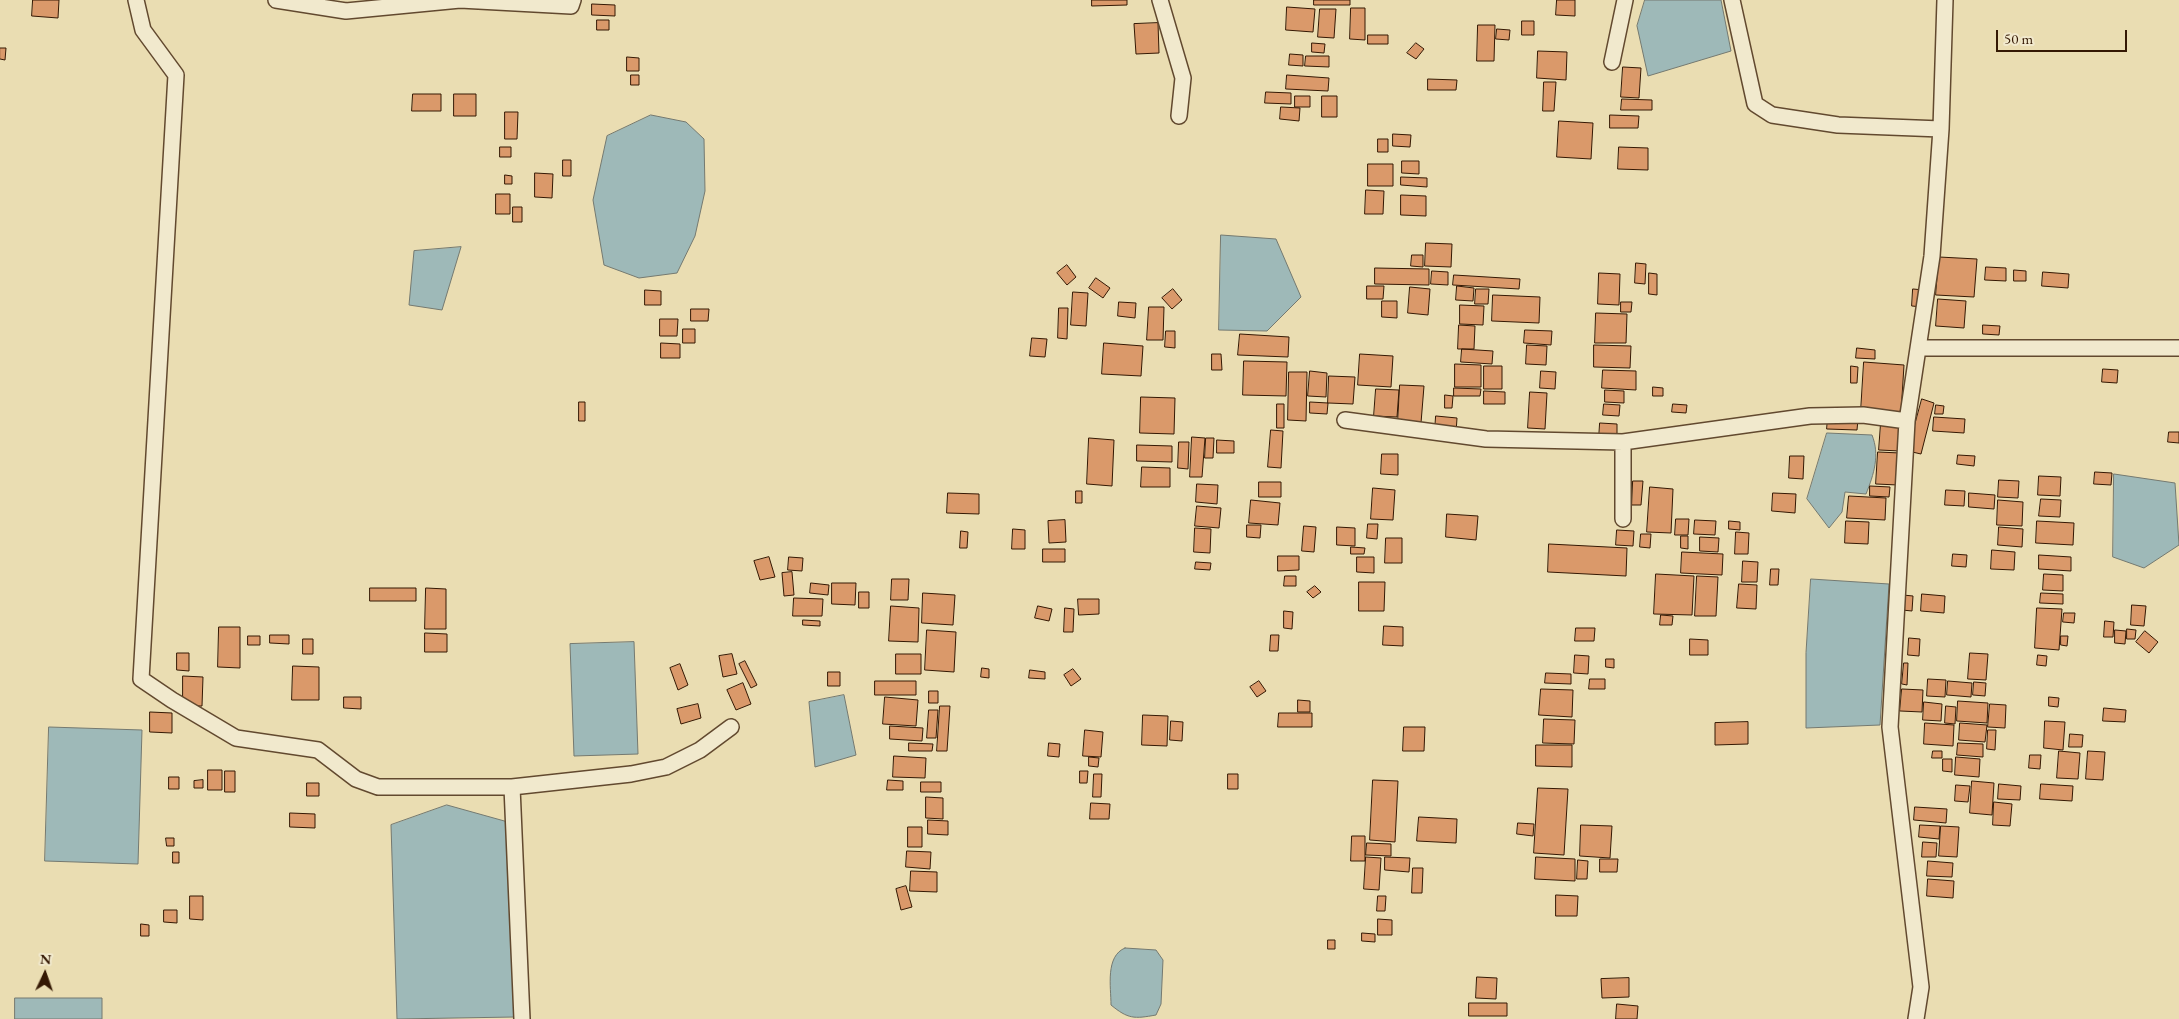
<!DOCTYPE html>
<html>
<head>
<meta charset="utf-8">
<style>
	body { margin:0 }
	#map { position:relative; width:2179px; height:1019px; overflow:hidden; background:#eaddb2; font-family:"EB Garamond",serif }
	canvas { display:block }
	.north { position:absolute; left:20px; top:949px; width:50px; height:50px; -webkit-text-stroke:4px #f1e9cd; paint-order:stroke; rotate:3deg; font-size:14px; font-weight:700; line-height:20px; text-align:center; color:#341803 }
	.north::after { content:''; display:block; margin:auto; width:18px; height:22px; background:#341803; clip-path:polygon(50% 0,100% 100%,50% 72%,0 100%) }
	.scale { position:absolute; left:1996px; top:30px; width:131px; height:22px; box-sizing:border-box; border:2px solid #341803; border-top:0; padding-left:6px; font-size:15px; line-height:18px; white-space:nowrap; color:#341803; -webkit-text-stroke:4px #f1e9cd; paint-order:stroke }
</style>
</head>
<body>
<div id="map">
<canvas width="2179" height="1019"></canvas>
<div class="north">N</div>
<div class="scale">50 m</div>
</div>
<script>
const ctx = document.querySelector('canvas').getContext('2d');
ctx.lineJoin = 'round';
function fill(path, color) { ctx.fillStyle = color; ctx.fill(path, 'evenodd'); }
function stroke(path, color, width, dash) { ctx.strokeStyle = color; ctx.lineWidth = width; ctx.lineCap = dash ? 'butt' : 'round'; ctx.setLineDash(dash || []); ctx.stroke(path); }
const water = new Path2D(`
	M1645,0H1721L1731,51L1648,76L1637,26Z
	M651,115L686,122L704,139L705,191L695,236L677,273L639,278L604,265L593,200L607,136Z
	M1221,235L1276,239L1301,297L1267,331L1219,330Z
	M461,247L442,310L409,305L414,251Z
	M1827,433L1872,435C1880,455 1874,474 1866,494L1845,492L1842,512L1829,528L1807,499Z
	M2114,474L2175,483L2179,545L2144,568L2113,557Z
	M1811,579L1889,584L1880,725L1806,728V653Z
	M634,642L638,754L574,756L570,644Z
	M844,695L856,755L815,767L809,702Z
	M49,727L142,730L138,864L45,861Z
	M447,805L508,822L514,1017L397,1019L391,825Z
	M1125,948L1156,950L1163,960L1161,1004L1156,1015C1134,1019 1128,1019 1111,1005C1111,987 1105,956 1125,948Z
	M15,998H102V1019H15Z`);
fill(water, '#9eb9b8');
stroke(water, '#747970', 1);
const building = new Path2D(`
	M33,0H59L58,18L32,16Z
	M1092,0H1127V5L1092,6Z
	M1314,0H1350V5H1314Z
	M1557,0H1575V16L1556,15Z
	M592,4L615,5V16L592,15Z
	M1287,7L1315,9L1313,32L1286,30Z
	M1351,8H1365V40L1350,39Z
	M1320,9H1336L1334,38L1318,37Z
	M597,20H609V30H597Z
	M1522,21H1534V35H1522Z
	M1158,23L1159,53L1136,54L1134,24Z
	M1478,25H1495L1494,61H1477Z
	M1497,29L1510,30L1509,40L1496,39Z
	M1368,35H1388V44H1368Z
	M1312,43L1325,44L1324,53L1312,52Z
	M1416,43L1424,49L1416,59L1407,53Z
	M0,48H6L5,60L0,59Z
	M1538,51L1567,52L1566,80L1537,78Z
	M1290,54L1303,55V66L1289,65Z
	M1306,56H1329V67L1305,66Z
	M627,57L639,58V71H627Z
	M1623,67L1641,68L1639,98L1621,97Z
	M631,75H639V85H631Z
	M1287,75L1329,78L1328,91L1286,89Z
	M1428,79L1457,80L1456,90H1428Z
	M1544,82H1556L1554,111H1543Z
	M1266,92L1291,93V104L1265,103Z
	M413,94H441V111H412Z
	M454,94H476V116H454Z
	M1295,96H1310V107H1295Z
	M1322,96H1337V117H1322Z
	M1622,99L1652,100V110H1621Z
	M1281,107L1300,108L1299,121L1280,119Z
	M505,112H518L517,139H505Z
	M1610,115L1639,116L1638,128H1610Z
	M1559,121L1593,123L1591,159L1557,157Z
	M1393,134L1411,135L1410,147L1393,146Z
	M1378,139H1388V152H1378Z
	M500,147H511V157H500Z
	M1619,147L1648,148V170L1618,169Z
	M563,160H571V176H563Z
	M1402,161H1419V174L1402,173Z
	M1368,164H1393V186H1368Z
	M535,173L553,174L552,198L535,197Z
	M505,175L512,176V184H505Z
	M1401,177L1427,178V187L1401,185Z
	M1366,190L1384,191L1383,214H1365Z
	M496,194H510V214H496Z
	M1401,195L1426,196V216L1401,215Z
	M513,207H522V222H513Z
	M1426,243L1452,244L1451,267L1425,266Z
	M1412,255H1423V267L1411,266Z
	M1939,257L1977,259L1974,297L1936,295Z
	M1636,263L1646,264L1645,284L1635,283Z
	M1067,265L1076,277L1067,285L1057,273Z
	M1986,267L2006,268V281L1985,280Z
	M1375,268L1429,269V285L1375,284Z
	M2014,270L2026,271V281H2014Z
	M1432,271L1448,272V285L1431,284Z
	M2043,272L2069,274L2068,288L2042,286Z
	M1599,273L1620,274L1619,305L1598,304Z
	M1649,273L1657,274V295L1649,294Z
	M1454,275L1520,279L1519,289L1453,285Z
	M1096,278L1110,288L1103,298L1089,288Z
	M1367,286H1384L1383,299H1367Z
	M1457,286L1474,288L1473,301L1456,300Z
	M1410,287L1430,289L1428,315L1408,313Z
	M1173,289L1182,300L1172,309L1162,298Z
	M1476,289H1489L1488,304H1475Z
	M1913,289L1924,290L1922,307L1912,306Z
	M645,290L661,291V305H645Z
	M1073,292L1088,293L1086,326L1071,325Z
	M1493,295L1540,297L1539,323L1492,321Z
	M1938,299L1966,301L1964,328L1936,326Z
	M1382,301H1397V318L1382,317Z
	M1119,302L1136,303L1135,318L1118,316Z
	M1621,302H1632L1631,312H1621Z
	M1460,305L1484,306L1483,325L1460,324Z
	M1149,307H1164L1163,340H1147Z
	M1059,308H1068L1067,339L1058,338Z
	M691,309H709L708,321H691Z
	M1596,313L1627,314L1626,343H1595Z
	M660,319H678L677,336H660Z
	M1459,325L1475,326L1474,349H1458Z
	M1983,325L2000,326L1999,335L1983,334Z
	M683,329H695V343H683Z
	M1525,330L1552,331L1551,345L1524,343Z
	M1166,331H1175V348L1165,347Z
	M1240,334L1289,337L1288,357L1238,355Z
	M1032,338L1047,339L1045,357L1030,356Z
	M661,343L680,344V358H661Z
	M1104,343L1143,346L1141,376L1102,374Z
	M1527,345L1547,346L1546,365L1526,364Z
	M1594,345L1631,346L1630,368L1594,367Z
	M1857,348L1875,350V359L1856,358Z
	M1462,349L1493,351L1492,364L1461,362Z
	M1212,354H1221L1222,370H1212Z
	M1360,354L1393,356L1391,387L1358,385Z
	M1244,361L1287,362L1286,396L1243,395Z
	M1864,362L1904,365L1901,413L1861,411Z
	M1455,364L1481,365V387H1455Z
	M1484,366H1502V389H1484Z
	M1851,366L1858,367L1857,383H1851Z
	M2103,369L2118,370L2117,383L2102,382Z
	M1603,370L1636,371V390L1602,388Z
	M1310,371L1327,373L1326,397L1308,396Z
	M1541,371L1556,372L1555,389L1540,388Z
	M1289,372H1307L1306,421L1288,420Z
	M1329,376L1355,377L1353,404L1328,403Z
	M1400,385L1424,386L1421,423L1398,422Z
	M1653,387L1663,388V396H1653Z
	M1454,388L1481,389L1480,396H1454Z
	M1376,389L1399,390L1397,417L1374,416Z
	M1605,390L1624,391V403L1605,402Z
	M1484,391L1505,392V404H1484Z
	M1530,392L1547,393L1545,429L1528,428Z
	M1445,395L1453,396L1452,408H1445Z
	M1141,397L1175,398L1174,434L1140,433Z
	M1922,399L1934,403L1921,454L1908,451Z
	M579,402H585V421H579Z
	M1310,402L1328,403L1327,414L1310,413Z
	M1277,404H1284V428H1277Z
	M1604,404L1620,405L1619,416L1603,415Z
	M1673,404L1687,405L1686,413L1672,412Z
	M1936,405L1944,406L1943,414H1935Z
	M1436,416L1457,418L1456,433L1435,431Z
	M1828,417L1858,419L1857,430L1827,429Z
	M1934,417L1965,419L1964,433L1933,431Z
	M1600,423L1617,424V440L1599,439Z
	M1881,423L1901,424L1900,451L1879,450Z
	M1271,430L1283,431L1281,468L1268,467Z
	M2169,432H2179V443L2168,442Z
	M1192,437L1205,438L1202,477H1190Z
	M1089,438L1114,440L1112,486L1087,484Z
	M1206,438H1214L1213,458H1205Z
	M1217,440L1234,441V453H1217Z
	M1179,442H1189L1188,469L1178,468Z
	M1137,445L1172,446V462L1137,461Z
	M1878,452L1900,453L1898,485L1876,484Z
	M1382,454H1398V475L1381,474Z
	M1958,455L1975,456L1974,466L1957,464Z
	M1790,456H1804L1803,479L1789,478Z
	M1142,467L1170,468V487H1141Z
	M2095,472L2112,473L2111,485L2094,484Z
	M2039,476L2061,477L2060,496L2038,495Z
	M1999,480L2019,481L2018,498L1998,497Z
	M1633,481H1643L1641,505H1632Z
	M1259,482H1281V497H1259Z
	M1197,484L1218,485L1217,504L1196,502Z
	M1870,486L1890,487L1889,497L1870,496Z
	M1650,487L1673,489L1671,533L1647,532Z
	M1373,488L1395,490L1393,520L1371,519Z
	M1946,490L1965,491L1964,506L1945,505Z
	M1076,491H1082V503H1076Z
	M948,493L979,494V514L947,513Z
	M1773,493L1796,494L1795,513L1772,511Z
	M1969,493L1995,495L1994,509L1969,507Z
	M1849,496L1886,498L1885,520L1847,518Z
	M2041,499L2061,500L2060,517L2039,516Z
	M1251,500L1280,503L1278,525L1249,523Z
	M1998,500L2023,502L2022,526L1997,525Z
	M1197,506L1221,508L1219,528L1195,526Z
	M1447,514L1478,516L1476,540L1446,537Z
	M1676,519H1689L1688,535H1675Z
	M1065,520L1066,542L1049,543L1048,521Z
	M1695,520L1716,521L1715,535L1694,534Z
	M1729,521L1740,522V530L1729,529Z
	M1846,521L1869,522L1868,544L1845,543Z
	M2037,521L2074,523L2073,545L2036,543Z
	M1368,524H1378L1377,539L1367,538Z
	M1247,525H1261L1260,538L1247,537Z
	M1304,526L1316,527L1314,552L1302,551Z
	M1337,527L1355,528V546L1337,545Z
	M1999,527L2023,529L2022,547L1998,545Z
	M1195,528L1211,529L1210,553L1194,552Z
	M1013,529L1025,530V549H1012Z
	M1617,530L1634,531L1633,546L1616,545Z
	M961,531L968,532L967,548H960Z
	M1736,532L1749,533L1748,554H1735Z
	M1641,534H1651L1650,548L1640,547Z
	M1681,536H1688V549L1681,548Z
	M1700,537L1719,538L1718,552L1700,551Z
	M1386,538H1402V563H1385Z
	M1549,544L1627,548L1626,576L1548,572Z
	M1351,547L1365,548L1364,554H1351Z
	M1043,549H1065V562H1043Z
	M1992,550L2015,552L2014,570L1991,569Z
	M1682,552L1723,554L1722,575L1681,573Z
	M1953,554L1967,555L1966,567L1952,566Z
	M2039,555L2071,557V571L2039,569Z
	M1278,556H1299V570L1278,571Z
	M769,557L775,577L760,580L754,561Z
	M789,557L803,558L802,571L788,570Z
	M1357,557H1374V573L1357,572Z
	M1743,561L1758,562L1757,582H1742Z
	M1196,562L1211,563L1210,570L1195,569Z
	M1771,569H1779L1778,585H1770Z
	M792,572L794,595L784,596L782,573Z
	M1656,574L1694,576L1692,615L1654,614Z
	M2044,574L2063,575V591L2043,590Z
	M1285,576H1296V586H1284Z
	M1697,576L1718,577L1716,616H1695Z
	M892,579H909L908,600H891Z
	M1359,582H1385L1384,611H1359Z
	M811,583L829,585L828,595L810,593Z
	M832,583H856L855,605L832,604Z
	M1739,584L1757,585L1756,609L1737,608Z
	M1315,586L1321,592L1313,598L1307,592Z
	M370,588H416V601H370Z
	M426,588L446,589V629H425Z
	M859,592H869V608H859Z
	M923,593L955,595L953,625L922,623Z
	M2041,593L2063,594V604L2040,603Z
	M1922,594L1945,596L1944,613L1921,611Z
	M1903,595L1913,596L1912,611L1902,610Z
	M794,598L823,599L822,616H793Z
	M1078,599H1099V614L1079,615Z
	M2132,605L2146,606L2144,626L2131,625Z
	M891,606L919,608L918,642L889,641Z
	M1038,606L1052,609L1049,621L1035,618Z
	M1065,608L1074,609L1073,632H1064Z
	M2037,608L2062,609L2059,650L2035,648Z
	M1284,611L1293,612L1292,629L1284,628Z
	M2064,613H2075L2074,623L2063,622Z
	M1661,615L1673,616L1672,625H1660Z
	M803,620L820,621V626L803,625Z
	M2105,621L2114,622L2113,637H2104Z
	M1384,626L1403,627V646L1383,645Z
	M219,627H240V668L218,667Z
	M1576,628H1595L1594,641H1575Z
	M2127,629L2136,630L2135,639H2127Z
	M927,630L956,632L954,672L925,670Z
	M2115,630L2126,631L2125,644L2115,643Z
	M2145,631L2158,642L2149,653L2136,642Z
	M425,633L447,634V652H425Z
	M270,635H289V644L270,643Z
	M1271,635H1279L1278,651H1270Z
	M248,636H260V645H248Z
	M2061,636H2068L2067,646L2061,645Z
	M1909,638L1920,639L1919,656L1908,655Z
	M303,639H313V654H303Z
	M1690,639L1708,640V655H1690Z
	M177,653H189V671L177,670Z
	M1970,653L1988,654L1986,680L1968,679Z
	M732,654L737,674L723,677L719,656Z
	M896,654H921V674H896Z
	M1575,655L1589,656L1588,674L1574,673Z
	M2038,655L2047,656L2046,666L2037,665Z
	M1606,659H1614V668L1606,667Z
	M745,661L757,685L751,688L739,664Z
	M1904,663H1908L1907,685L1902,684Z
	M680,664L688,685L678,690L670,668Z
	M293,666L319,667V700H292Z
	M982,668L989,669V678L981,677Z
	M1073,669L1081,679L1071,686L1064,675Z
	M1030,670L1045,672V679L1029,678Z
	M828,672H840V686H828Z
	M1546,673L1571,674V684L1545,683Z
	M183,676L203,677L202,706H183Z
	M1590,679H1605V689H1589Z
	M1928,679L1946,680L1945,697L1927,696Z
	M875,681H916V695H875Z
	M1259,681L1266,691L1257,697L1250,687Z
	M1948,681L1972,683L1971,697L1947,695Z
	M1974,682L1986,683L1985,696L1973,695Z
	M743,683L751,704L736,710L727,690Z
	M1541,689L1573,690L1572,717L1539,715Z
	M1902,689L1923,690L1922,712L1900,711Z
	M929,691H938V703H929Z
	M344,697H361V709L344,708Z
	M885,697L918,700L916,726L883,724Z
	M2049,697L2059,698L2058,707L2049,706Z
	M1298,700L1310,701V712H1298Z
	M1958,701L1988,703L1987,723L1957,721Z
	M1924,702L1942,704L1941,721L1923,720Z
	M698,704L701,718L681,724L677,709Z
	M1990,704L2006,705L2005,728L1988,727Z
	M940,706H950L947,751H937Z
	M1946,706L1956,707L1955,724L1945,723Z
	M2104,708L2126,710L2125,722L2103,721Z
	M929,710H938L936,738H927Z
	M150,712L172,713V733L150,732Z
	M1279,713H1312V727H1278Z
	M1143,715L1168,716L1167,746L1142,745Z
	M1544,719L1575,720L1574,744L1543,743Z
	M1171,721L1183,722L1182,741L1170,740Z
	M2045,721L2065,722L2063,750L2044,748Z
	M1748,722V744L1715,745V723Z
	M1925,723L1954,725L1953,746L1924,744Z
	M1960,723L1987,725L1985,742L1959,740Z
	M890,726L923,728L922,741L890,739Z
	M1404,727H1425L1424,751H1403Z
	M1085,730L1103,732L1101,757L1083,756Z
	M1988,730H1996L1995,750L1987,749Z
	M2070,734L2083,735L2082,747H2069Z
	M909,743L933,744L932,751H909Z
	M1049,743L1060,744L1059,757L1048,756Z
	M1958,743L1983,744V757L1957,755Z
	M1536,745H1572V767L1536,766Z
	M1933,751H1942V758H1932Z
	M2059,751L2080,753L2078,779L2057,778Z
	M2088,751L2105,752L2103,780L2086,779Z
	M2030,755H2041L2040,769L2029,768Z
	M894,756L926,758L925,778L893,777Z
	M1089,757L1099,758L1098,767L1089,766Z
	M1956,757L1980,759L1979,777L1955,775Z
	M1943,759H1952V772L1943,771Z
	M208,770H222V790H208Z
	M225,771H235V792H225Z
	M1080,771H1088L1087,783H1080Z
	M1094,774H1102L1101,797H1093Z
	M1228,774H1238V789H1228Z
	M169,777H179V789H169Z
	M203,780V788H194V781Z
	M888,780L903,781V790H887Z
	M1373,780L1398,781L1395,842L1370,840Z
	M1972,781L1994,783L1992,815L1970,813Z
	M921,782H941V792H921Z
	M307,783H319V796H307Z
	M1999,784L2021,786L2020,800L1998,799Z
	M2041,784L2073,786L2072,801L2040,799Z
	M1956,785L1970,786L1968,802L1955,801Z
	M1538,788L1568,789L1564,855L1534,853Z
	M926,797L943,798V819L926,818Z
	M1994,802L2012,804L2010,826L1993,825Z
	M1091,803L1110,804L1109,819H1090Z
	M1915,807L1947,809L1946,823L1914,820Z
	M290,813L315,814V828L290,827Z
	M1419,817L1457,819L1456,843L1417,841Z
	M928,820L948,821V835L928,834Z
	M1518,823L1534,824L1533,836L1517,834Z
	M1581,825L1612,826L1610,858L1580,856Z
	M1920,825L1940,826L1939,839L1919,837Z
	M1941,826L1959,827L1957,857L1939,856Z
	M908,827H922V847H908Z
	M1352,836H1365V861H1351Z
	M166,838H174V846H167Z
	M1923,842L1937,843L1936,857H1922Z
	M1367,843L1391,844V856L1366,855Z
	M907,851L931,852L930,869L906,867Z
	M173,852H179V863H173Z
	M1366,857L1381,858L1379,890L1364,889Z
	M1385,857L1410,858L1409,872L1385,870Z
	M1536,857L1575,859V881L1535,879Z
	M1600,859H1618L1617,872H1600Z
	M1578,860L1588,861L1587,879H1577Z
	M1928,861L1953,863L1952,877L1927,876Z
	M1413,868H1423L1422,893H1412Z
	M911,871L937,872V892L910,891Z
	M1928,879L1954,881L1953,898L1927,896Z
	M906,886L912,907L901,910L896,889Z
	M1556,895L1578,896L1577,916H1556Z
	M190,896H203V920L190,919Z
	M1378,896H1386L1385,911H1377Z
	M164,910H177V923L164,922Z
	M1378,919L1392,920V935H1378Z
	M141,924L149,925V936H141Z
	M1362,933L1375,934V942L1362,941Z
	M1328,940H1335V949H1328Z
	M1477,977L1497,978L1496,999L1476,998Z
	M1629,978V997L1602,998L1601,979Z
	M1469,1003H1507V1016H1469Z
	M1617,1004L1638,1006L1637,1019H1616Z`);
fill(building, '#da996a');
stroke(building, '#341803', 1);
const street = new Path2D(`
	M136,0L143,30L176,75L141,679L172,700L236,738L318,750L356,779L378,787H512L522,1019
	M276,0L346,11L460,0L571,6L573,0
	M1160,0L1183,78L1179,116
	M1732,0L1755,104L1772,115L1838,125L1941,129
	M1612,62L1625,0
	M1918,348H2179
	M1345,420L1486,439L1623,442L1810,416L1863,415L1907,421
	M1623,519V442
	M512,787L631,774L666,767L700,750L731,727
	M1916,1019L1921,987L1890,727L1907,421L1932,256L1941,129L1945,0`);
stroke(street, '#62492f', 18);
stroke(street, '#f1e9cd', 15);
</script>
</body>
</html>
